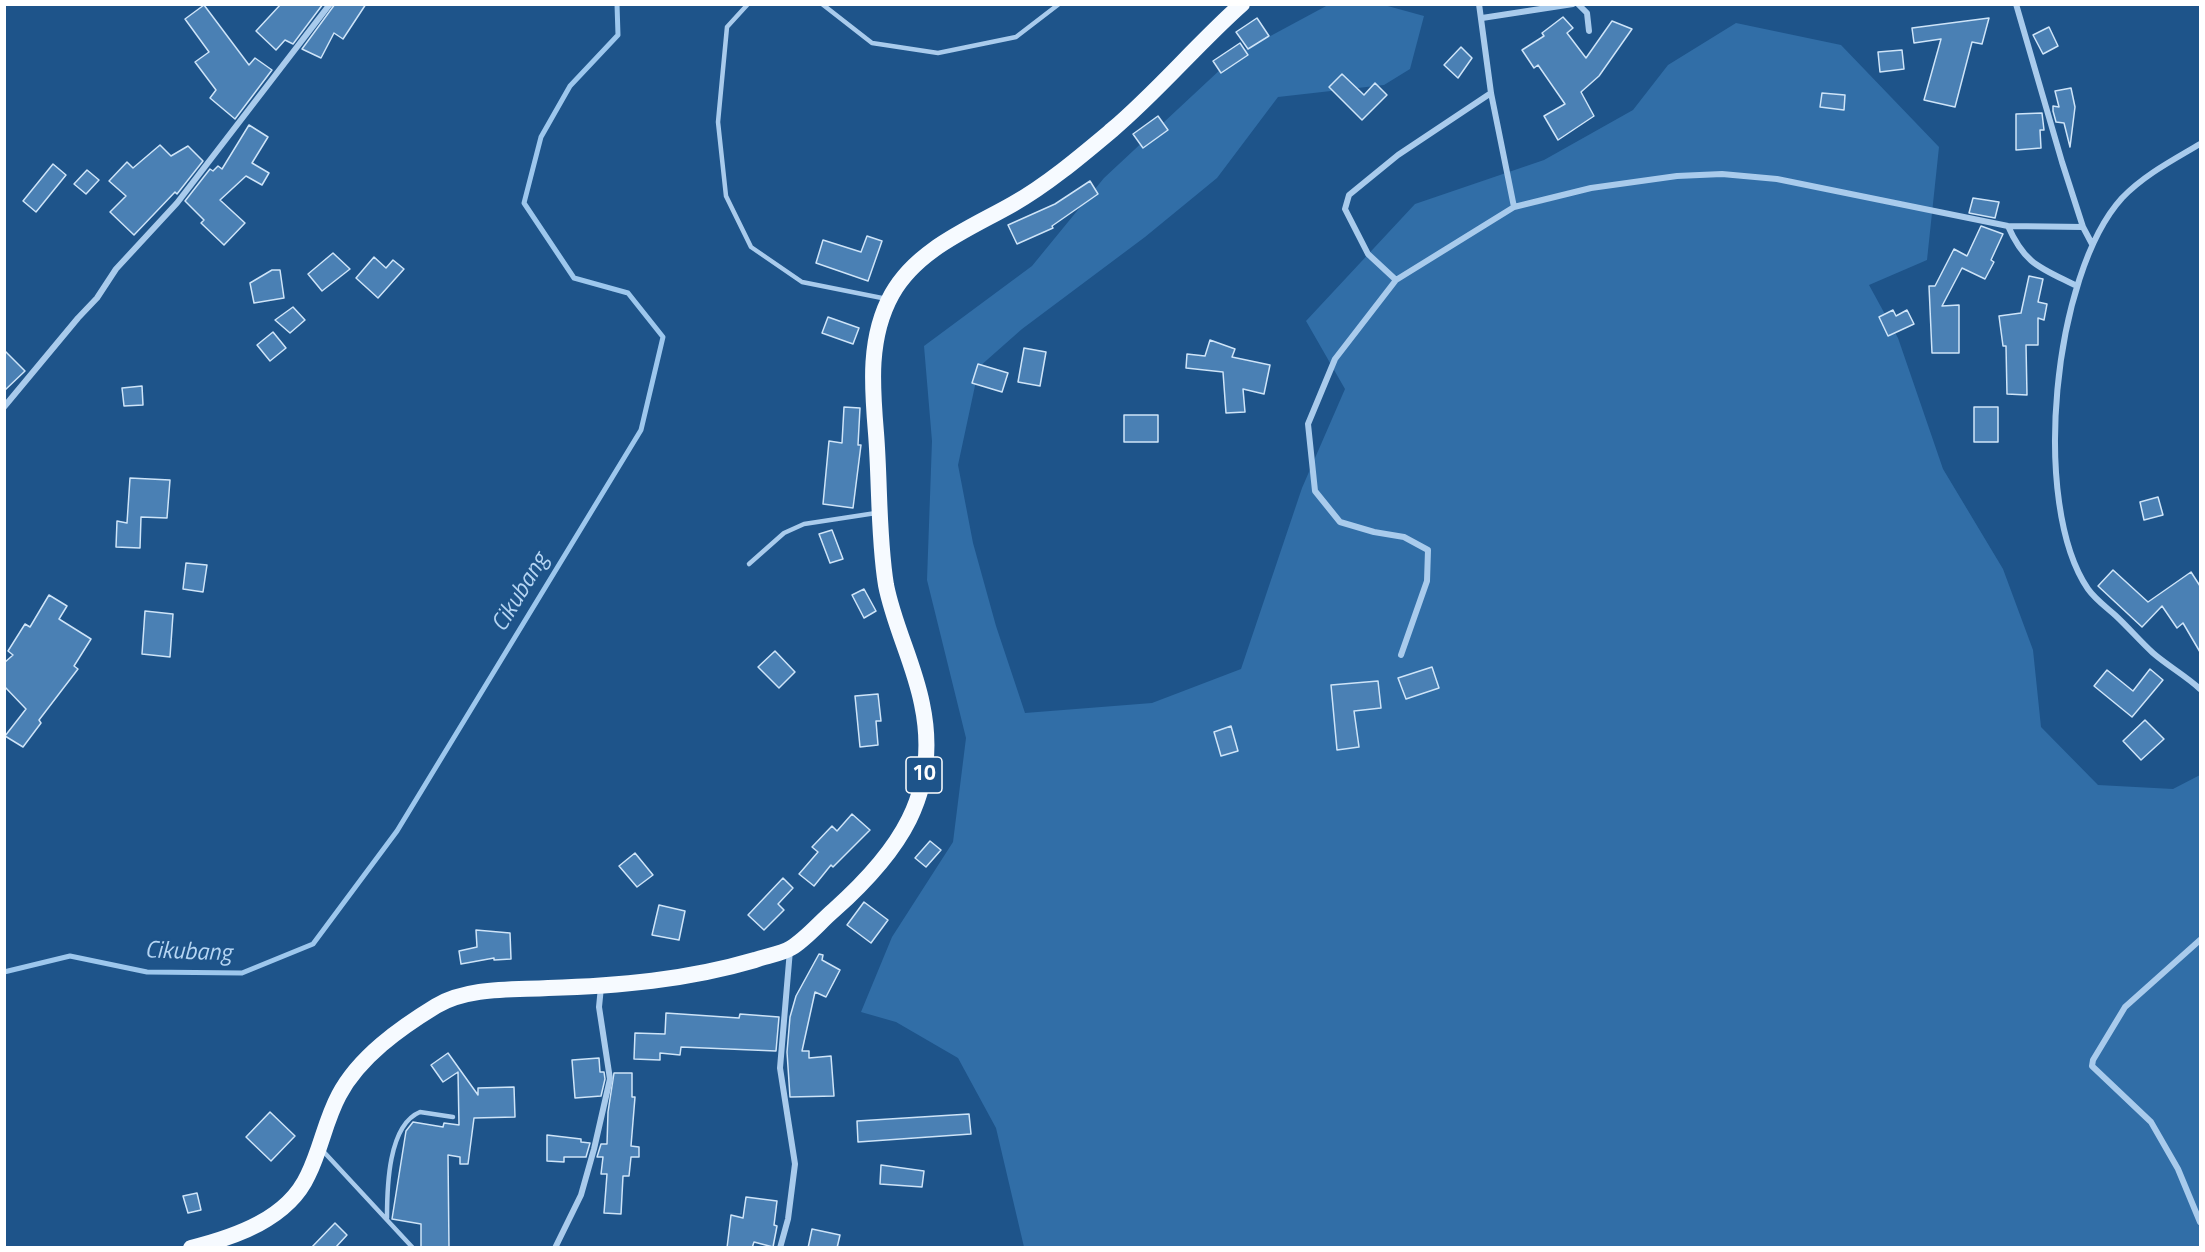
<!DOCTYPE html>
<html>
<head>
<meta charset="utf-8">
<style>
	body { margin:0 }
	#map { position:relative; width:2205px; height:1252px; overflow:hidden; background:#1e548a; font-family:"Titillium Web",sans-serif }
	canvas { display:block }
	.frame { position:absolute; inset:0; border:6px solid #fff; pointer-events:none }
</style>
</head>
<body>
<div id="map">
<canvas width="2205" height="1252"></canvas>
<div class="frame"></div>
</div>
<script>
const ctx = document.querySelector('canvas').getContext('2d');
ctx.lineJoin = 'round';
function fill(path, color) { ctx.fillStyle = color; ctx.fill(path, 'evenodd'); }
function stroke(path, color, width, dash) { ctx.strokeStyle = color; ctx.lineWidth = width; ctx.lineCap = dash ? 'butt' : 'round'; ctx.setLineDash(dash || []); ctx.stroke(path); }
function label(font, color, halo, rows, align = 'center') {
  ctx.font = font + ' "Titillium Web",sans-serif'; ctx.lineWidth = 4.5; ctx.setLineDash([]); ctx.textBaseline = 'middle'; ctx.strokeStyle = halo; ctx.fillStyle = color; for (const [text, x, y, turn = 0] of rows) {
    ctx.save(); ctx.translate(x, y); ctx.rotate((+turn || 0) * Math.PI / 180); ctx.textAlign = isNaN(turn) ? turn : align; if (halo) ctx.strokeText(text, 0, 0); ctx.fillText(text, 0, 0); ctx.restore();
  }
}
fill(new Path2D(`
	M1328,5H1384L1424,16L1410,69L1384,85L1278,97L1217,178L1145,237L1022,329L979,367L958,465L973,543L996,626L1025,713L1152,703L1241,669L1302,488L1345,389L1306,321L1415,204L1544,160L1633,110L1668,65L1736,23L1841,45L1939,147L1927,260L1869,285L1898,338L1943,469L2003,569L2033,650L2041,727L2098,785L2173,789L2200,775V1247H1024L996,1128L958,1058L896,1022L861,1012L892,937L953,842L966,738L927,580L932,441L924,346L1032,266L1104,178L1237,54Z`), '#316ea7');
stroke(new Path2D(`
	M4,972L70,956L147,972L242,973L313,944L397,831L641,430L663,337L628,293L574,278L524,203L541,137L570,86L618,35L617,4`), '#9dc7ed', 5);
const building = new Path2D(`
	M281,4H323L293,44L285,40L276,50L256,31Z
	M335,4H366L343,39L334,33L321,58L302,49Z
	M204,5L249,65L255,58L272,70L235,119L210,98L216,90L195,62L209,52L185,19Z
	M1563,17L1573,28L1567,33L1586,58L1612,21L1632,29L1599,76L1581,92L1594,116L1558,140L1544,116L1565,104L1538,65L1534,68L1522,50L1544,36L1542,33Z
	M1257,18L1269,36L1248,49L1236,32Z
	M1989,18L1982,44L1972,42L1955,107L1924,100L1941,39L1914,43L1912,28Z
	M2049,27L2058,46L2043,54L2033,35Z
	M1240,43L1248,55L1221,73L1213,61Z
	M1461,47L1472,58L1458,78L1444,65Z
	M1902,50L1904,69L1880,72L1878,52Z
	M1342,74L1364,95L1375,83L1387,95L1362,120L1329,87Z
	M2071,88L2075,107L2070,147L2064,123L2056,122L2053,111V106L2059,107L2055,91Z
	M1822,93L1845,95L1844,110L1820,107Z
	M2042,113L2044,130H2040L2041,148L2016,150V114Z
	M1158,116L1168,130L1143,148L1133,134Z
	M249,125L268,137L252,163L269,173L262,185L246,176L220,200L245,223L224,245L201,223L204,220L185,201L210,169L213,171L218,166L222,169Z
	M160,145L171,156L188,146L203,161L177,194L175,192L134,235L110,212L126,196L109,181L127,162L133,168Z
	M53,164L66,175L36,212L23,201Z
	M87,170L99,180L86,194L74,184Z
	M1090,181L1098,194L1052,226L1053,228L1017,244L1008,225L1055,204Z
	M1973,198L1999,202L1995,218L1969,213Z
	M1981,226L2003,234L1991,260L1994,262L1985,279L1962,268L1942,306L1959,305V353H1932L1929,286H1935L1954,249L1967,256Z
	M867,236L882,241L868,281L816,263L823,240L861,252Z
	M333,253L350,269L322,291L308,274Z
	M374,257L386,268L393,260L404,269L378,298L356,278Z
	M272,270H280L284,298L254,303L250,283Z
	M2029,276L2043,279L2038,302L2047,304L2044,320L2038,318V345H2026L2027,395L2007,394L2006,346H2003L1999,316L2021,313Z
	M293,307L305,320L290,333L275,320Z
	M1893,310L1896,316L1907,310L1914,324L1888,336L1879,317Z
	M828,317L859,328L853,344L822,333Z
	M273,332L286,348L270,361L257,345Z
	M1210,340L1235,349L1232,357L1270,365L1264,394L1243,389L1245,412L1226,413L1223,372L1186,368L1187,354L1205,356Z
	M1024,348L1046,352L1040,386L1018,382Z
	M4,350L25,371L4,391Z
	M978,364L1008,373L1002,392L972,383Z
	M142,386L143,405L124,406L122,388Z
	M844,407L860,408L858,445H861L853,508L823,504L829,441L842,443Z
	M1974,407H1998V442H1974Z
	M1124,415H1158V442H1124Z
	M130,478L170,480L167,518L141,517L140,548L116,547L117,521L127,523Z
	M2158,497L2163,515L2144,520L2140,502Z
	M832,530L843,559L830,563L819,534Z
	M186,563L207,565L203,592L183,589Z
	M2113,570L2148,602L2191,572L2200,586V652L2183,623L2177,628L2162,606L2142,627L2098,586Z
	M864,589L876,611L864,618L852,595Z
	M49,595L67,606L59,619L91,639L74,666L78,669L39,720L41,723L23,747L5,736L26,709L4,686V663L13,655L8,651L25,624L30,627Z
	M145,611L173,614L170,657L142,654Z
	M775,651L795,672L779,688L758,667Z
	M1432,667L1439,688L1406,699L1398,678Z
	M2150,669L2163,680L2132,717L2094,686L2107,670L2133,691Z
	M1378,681L1381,708L1354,711L1359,747L1337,750L1331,685Z
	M878,694L881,721H876L878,745L860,747L855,696Z
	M2145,720L2164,739L2141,760L2123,741Z
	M1231,726L1238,751L1221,756L1214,732Z
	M852,814L870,830L833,867L831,865L814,886L799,874L818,852L812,847L832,826L837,831Z
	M930,841L941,850L926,867L915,858Z
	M635,853L653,875L637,887L619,866Z
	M783,878L793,888L778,904L784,910L764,930L748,915Z
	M864,902L888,920L871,943L847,925Z
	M659,905L685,911L679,940L652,935Z
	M476,930L510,933L511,959L494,960V958L461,964L459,951L477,947Z
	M819,954L823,955L822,960L840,970L826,997L815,992L802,1051H809V1058L831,1056L834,1096L790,1097L787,1052L790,1017L796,996Z
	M666,1013L739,1018L740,1014L779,1017L776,1051L681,1047L680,1055L660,1053V1060L634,1059L635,1033L665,1034Z
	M448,1053L478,1095V1088L514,1087L515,1117L474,1118L468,1164H460V1157L448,1155L449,1248H421V1224L392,1219L406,1131L413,1122L443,1127L444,1123L459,1125L458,1072L443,1082L431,1065Z
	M599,1058L600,1072H604L605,1079L601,1096L575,1098L572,1060Z
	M614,1073H632V1097H635L631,1146L639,1147V1157H631L629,1176H623L621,1214L604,1213L607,1174H601L603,1157H597L601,1144H607L608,1112Z
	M270,1112L295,1136L271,1161L246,1137Z
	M969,1114L971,1134L858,1142L857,1121Z
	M547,1135L581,1139V1142L590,1143L586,1157H564V1162L547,1161Z
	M881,1165L924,1171L922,1187L880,1184Z
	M197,1193L201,1210L188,1213L183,1196Z
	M746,1197L777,1201L774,1225L777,1226L773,1247L754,1242L752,1248H727L731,1215L743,1218Z
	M335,1223L347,1235L335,1248H311Z
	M812,1229L840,1235L837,1248H808Z`);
fill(building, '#4a80b4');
stroke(building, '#cee4f8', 1.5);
stroke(new Path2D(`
	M748,4L727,27L718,122L726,196L751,247L802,282L887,299
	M822,4L872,43L938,53L1016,37L1059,4
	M749,564L784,533L804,524L876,513
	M323,1151L413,1248
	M387,1218C387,1188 388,1125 420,1112L453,1117`), '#a9cbec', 4.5);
stroke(new Path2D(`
	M1479,4L1491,93L1514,207
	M1578,4L1587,13L1589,31
	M2016,4L2062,162L2083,227L2092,244
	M1482,18L1573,4
	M1491,93L1398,155L1349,195L1345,209L1368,254L1396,280L1514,207L1591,188L1677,176L1722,174L1777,179L2008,226L2083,227
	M2200,144C2173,160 2144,175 2122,198C2053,274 2030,504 2088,589C2095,599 2106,607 2115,615C2128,627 2140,641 2153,653C2168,666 2186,676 2200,689
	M2008,226C2025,265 2041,268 2077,286
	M1396,280L1335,359L1308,424L1315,491L1340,522L1374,532L1404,537L1428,550L1427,581L1401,655
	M4,407L78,318L97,298L116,269L177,203L330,4
	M2200,940L2125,1007L2093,1060L2092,1066L2151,1122L2178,1169L2200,1222
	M555,1248L581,1195L594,1149L610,1079L599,1007L601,987
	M780,1248L788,1219L795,1164L780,1068L790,950`), '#a9cbec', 6);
stroke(new Path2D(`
	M191,1248C235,1237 288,1219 308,1175C321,1149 325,1121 339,1095C359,1057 400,1028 436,1006C468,987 512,990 548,988C618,986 687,980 755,960C766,956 781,954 791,948C806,939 820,922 834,910C898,853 941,794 922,704C914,663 894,626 886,585C878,536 880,483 876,433C872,386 868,337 892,294C917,249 971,228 1013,204C1048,184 1081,156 1112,130C1158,91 1197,44 1242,4`), '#f6faff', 16);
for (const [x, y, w] of [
	[924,775,36]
]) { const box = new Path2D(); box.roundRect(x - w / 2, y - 18, w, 36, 4.5); ctx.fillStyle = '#1e548a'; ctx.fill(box); stroke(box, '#fff', 1.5); }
label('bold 21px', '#fff', null, [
	["10",924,775]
]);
label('italic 24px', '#b5d5f3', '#1e548a', [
	["Cikubang",521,593,-59],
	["Cikubang",188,953,2]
]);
</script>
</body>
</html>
